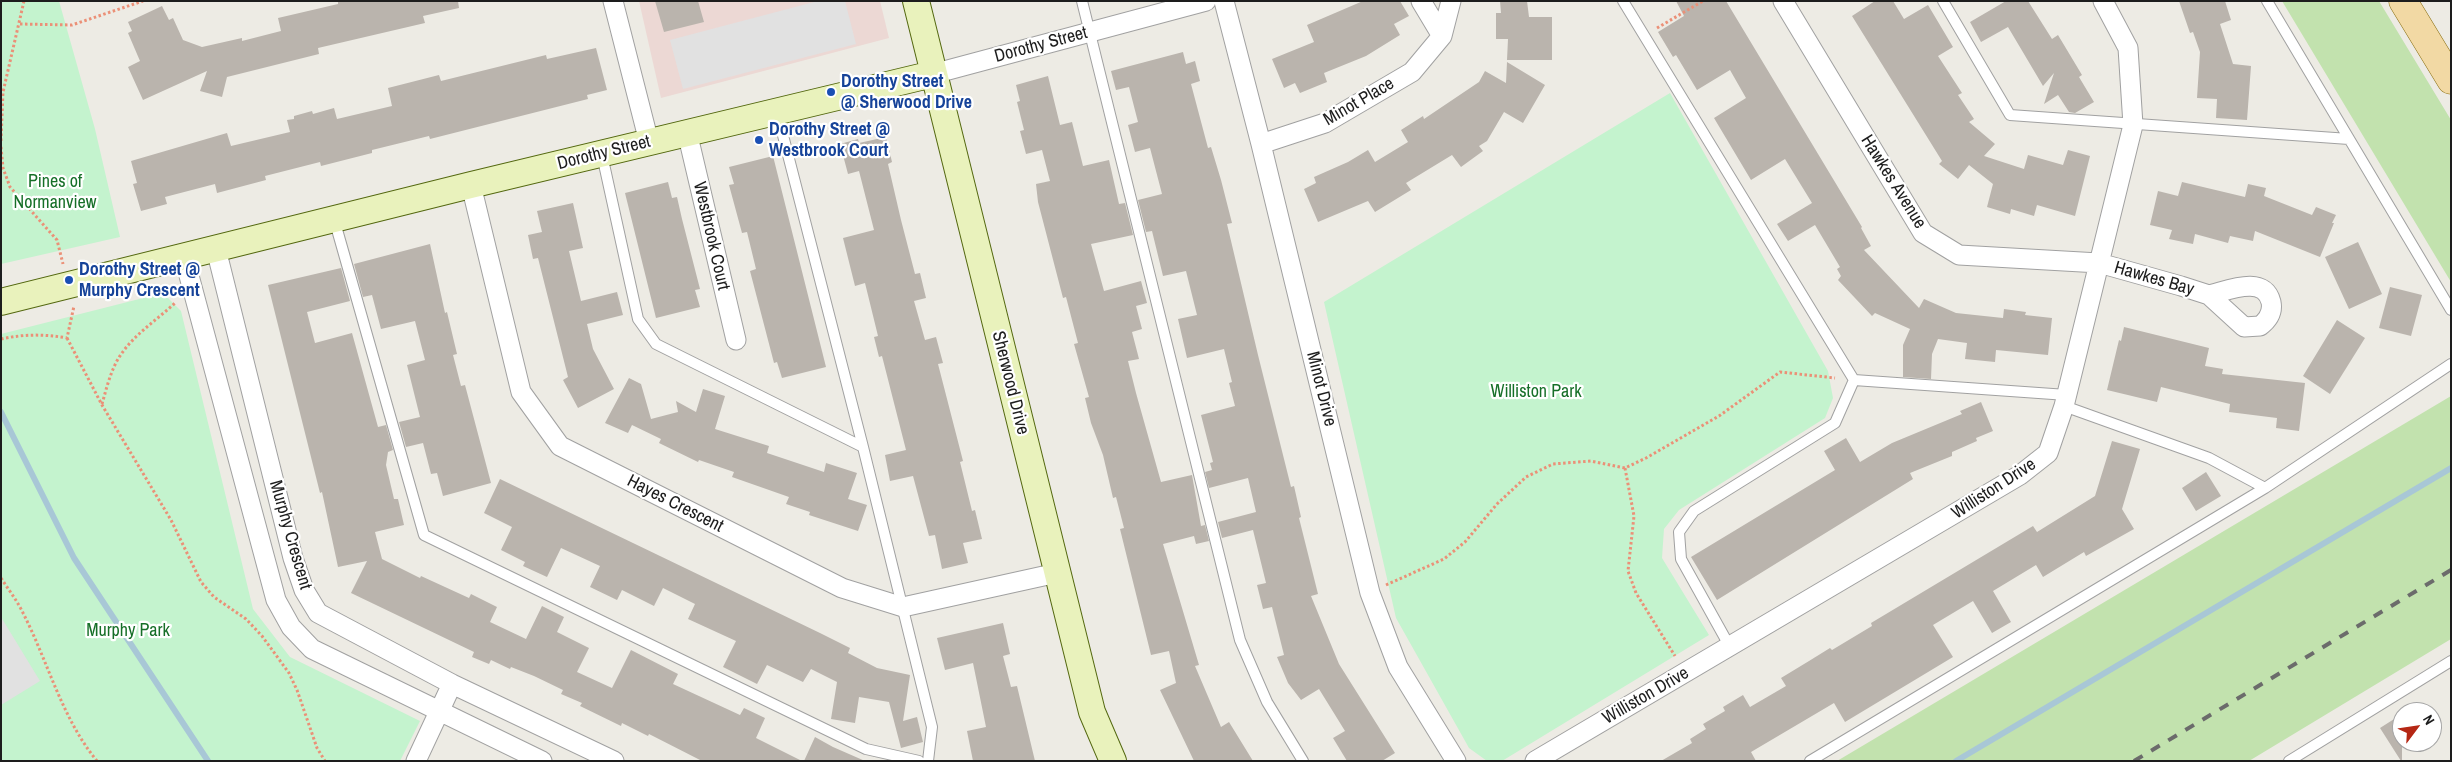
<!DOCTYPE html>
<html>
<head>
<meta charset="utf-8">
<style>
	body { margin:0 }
	#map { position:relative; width:2452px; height:762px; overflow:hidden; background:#edebe4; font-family:"Archivo Narrow",sans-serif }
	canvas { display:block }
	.frame { position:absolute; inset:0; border:2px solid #1d1d1d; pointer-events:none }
	.north { position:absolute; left:2392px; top:702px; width:50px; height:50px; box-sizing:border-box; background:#fff; border:1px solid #a5a5a5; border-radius:50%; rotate:59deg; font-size:14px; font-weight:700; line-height:20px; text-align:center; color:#1d1d1d }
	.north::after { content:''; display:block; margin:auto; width:18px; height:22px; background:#b52714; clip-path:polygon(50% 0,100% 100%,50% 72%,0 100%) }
</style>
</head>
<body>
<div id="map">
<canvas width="2452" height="762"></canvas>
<div class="frame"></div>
<div class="north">N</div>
</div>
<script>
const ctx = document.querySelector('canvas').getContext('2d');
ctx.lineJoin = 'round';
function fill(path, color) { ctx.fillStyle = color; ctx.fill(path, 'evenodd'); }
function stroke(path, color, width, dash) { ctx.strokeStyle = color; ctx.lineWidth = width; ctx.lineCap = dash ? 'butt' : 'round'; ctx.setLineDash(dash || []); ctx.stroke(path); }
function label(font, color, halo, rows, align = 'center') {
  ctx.font = font + ' "Archivo Narrow",sans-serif'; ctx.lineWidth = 4.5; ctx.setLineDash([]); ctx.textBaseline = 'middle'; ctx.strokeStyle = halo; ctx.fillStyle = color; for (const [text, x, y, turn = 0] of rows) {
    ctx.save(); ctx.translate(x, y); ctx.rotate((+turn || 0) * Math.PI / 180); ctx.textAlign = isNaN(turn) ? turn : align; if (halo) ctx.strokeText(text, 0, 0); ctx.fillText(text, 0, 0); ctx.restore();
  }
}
fill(new Path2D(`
	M639,1H880L889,38L661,98Z`), '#ecd8d4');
fill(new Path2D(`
	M2282,1H2379L2451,120V282Z
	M2451,396V639L2249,761H1837Z`), '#c2e2ae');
fill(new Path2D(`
	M1,1H59L95,129L120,237L1,264Z
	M1670,93L1828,371L1833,398L1825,418L1679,510L1664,529L1662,558L1709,635L1502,761H1487L1469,748L1396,618L1324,302Z
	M163,293L181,311L253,609L290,657L420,721L400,761H1V334Z`), '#c4f3ce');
fill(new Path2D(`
	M818,1H845L856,44L683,89L670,40Z
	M1,617L40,681L1,705Z`), '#e1e1e1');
stroke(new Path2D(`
	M1,412L74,558L208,761
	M1956,761L2451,468`), '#a8c7d6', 6);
fill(new Path2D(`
	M338,1H458L459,8L423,16L425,23L318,48L319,54L227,77L222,97L200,91L207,71L143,100L128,67L140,61L128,33L132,31L128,22L162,6L169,20L173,18L183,40L202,47L242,38V41L281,31L278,18L338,4Z
	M655,1H698L704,22L664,32Z
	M1363,1H1400L1409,16L1394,24L1400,35L1366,56L1324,73L1327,82L1300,93L1295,83L1284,88L1272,59L1314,42L1307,25Z
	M1500,1H1527L1529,17H1552V60H1507L1508,39H1496V13H1501Z
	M1676,1H1726L1862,227L1861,228L1871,246L1864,250L1919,308L1924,299L1956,313L2003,318L2004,309L2026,312L2025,315L2052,318L2048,355L1996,350L1995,362L1965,359L1967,343L1938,339L1932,354L1931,379L1903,377V345L1910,329L1875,313L1872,316L1838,280L1841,276L1837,269L1840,267L1815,225L1788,241L1777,224L1812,203L1785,159L1751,180L1714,118L1746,98L1730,70L1697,90L1676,55L1673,57L1658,32L1684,16Z
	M1875,1H1893L1904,19L1928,5L1953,47L1938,56L1962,93L1958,95L1974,119L1969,122L1995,144L1984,156L2024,169L2028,155L2063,165L2068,150L2090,156L2075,216L2037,205L2034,216L2011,209L2010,214L1987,207L1993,184L1969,165L1958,179L1939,164L1942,161L1852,16Z
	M2006,1H2028L2052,39L2058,35L2082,75L2079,77L2094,102L2075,113L2069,112L2058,95L2044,104L2054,73L2043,86L2008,27L1981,42L1970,22Z
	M2179,1H2225L2231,20L2220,24L2233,64L2251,66L2247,120L2216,118L2217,99L2197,98L2200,52L2193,32L2190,33Z
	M596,48L607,90L587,95L588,99L430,139L429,136L372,150V153L321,166L320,162L265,176L266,180L217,193L215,184L165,197L167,204L141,211L133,184L137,183L131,161L227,133L231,146L290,132L287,120L294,119V116L312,111L313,114L334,108L337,119L392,106L388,88L439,75L441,81L546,55L547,59Z
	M1183,52L1186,64L1195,61L1200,81L1191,84L1208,148L1211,147L1221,180L1232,223L1227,224L1258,355L1291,487L1294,486L1301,517L1299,518L1318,594L1311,596L1339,664L1395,753L1382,761H1347L1333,738L1345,731L1319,689L1301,700L1288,683L1277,657L1284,655L1272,607L1263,609L1257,585L1266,583L1253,530L1222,538L1218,522L1256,512L1248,478L1209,488L1205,472L1212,470L1210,463L1213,462L1201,415L1235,406L1229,383L1232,382L1224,349L1187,358L1178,319L1197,315L1186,271L1163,276L1152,231L1146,232L1138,200L1162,194L1150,148L1135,152L1128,125L1138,122L1129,87L1116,90L1111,71Z
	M1507,62L1545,85L1523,123L1504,112L1487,141L1479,146L1483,151L1461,167L1452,155L1406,183L1411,190L1375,212L1368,201L1318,222L1304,189L1316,183L1314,177L1348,162L1368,150L1375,162L1408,142L1401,130L1423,116L1424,119L1479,82L1485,71L1506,83Z
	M1048,76L1060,125L1072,122L1083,166L1109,160L1119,204L1125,203L1133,235L1091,244L1104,291L1141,281L1147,303L1136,306L1142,329L1132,332L1139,359L1128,361L1136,393L1161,482L1192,475L1201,526L1205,525L1209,541L1196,544L1194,536L1163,544L1199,665L1195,666L1221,727L1229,722L1253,761H1194L1160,690L1176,683L1169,651L1151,655L1120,529L1124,528L1116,497L1113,498L1103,455L1091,423L1085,398L1089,397L1074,344L1078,343L1066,297L1063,298L1038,202L1036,184L1050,181L1042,150L1026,154L1020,131L1024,130L1017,102L1020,101L1016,85Z
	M886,137L892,162L888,164L901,220L915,274L920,273L926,298L914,301L925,340L936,337L943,363L938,364L963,461L960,462L972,511L975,510L982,539L963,543L968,563L942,569L935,535L929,536L913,476L890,481L885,455L906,450L882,356L879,357L874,337L878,336L865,283L855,286L843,238L874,230L859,171L848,174L840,144L858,139L859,143Z
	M773,156L826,367L782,378L777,362L774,363L750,271L756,269L747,232L742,233L729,185L734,184L729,167Z
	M668,182L672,198L677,197L682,219L700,289L695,290L700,307L656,318L625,193Z
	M2182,182L2245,197L2248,184L2266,188L2264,196L2312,215L2316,207L2336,215L2332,223H2334L2320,257L2255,231L2253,241L2230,236L2228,243L2195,234L2193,244L2169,239L2172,230L2150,225L2158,191L2178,196Z
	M573,203L583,248L569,251L581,301L617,292L623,315L587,324L593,349L614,389L578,408L563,380L568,377L538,258L533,259L528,235L542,232L537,211Z
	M2358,242L2382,294L2349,309L2325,257Z
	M430,244L445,313L447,312L457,354L453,355L461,386L465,385L491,483L443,496L437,473L431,474L423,443L406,447L399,422L420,417L407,365L425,360L415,321L381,329L372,295L363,297L354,264Z
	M341,268L350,301L307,312L315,343L352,333L378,427L386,425L393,450L388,452L386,465L394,499H398L404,525L375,532L382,559L420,578L421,576L469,598L471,594L497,607L490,622L526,639L542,606L564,617L557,632L589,648L577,672L612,688L631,650L678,674L673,684L740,715L744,708L765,718L756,738L802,761H702L649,734L648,736L622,723L621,726L580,706L582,703L561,694L563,690L534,676L511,667L510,669L491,660L489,664L472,657L474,652L351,593L367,561L338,567L322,492L320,493L268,285Z
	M2390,287L2422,295L2411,336L2379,328Z
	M2337,320L2365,338L2330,394L2303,376Z
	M2124,327L2209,348L2205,366L2223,369L2222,374L2305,383L2299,431L2276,428L2277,418L2229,412L2230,404L2161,387L2157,402L2107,390L2119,340L2121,341Z
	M629,378L641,384L651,419L678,412L676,401L696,412L703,389L725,396L715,429L769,446L767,453L824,472L826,463L857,473L848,499L867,505L858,531L809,515L810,512L786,504L789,497L732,477L734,472L699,460L698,462L659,443L661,439L632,425L628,433L605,423Z
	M1981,402L1993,431L1976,438L1977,441L1952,452V456L1910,473L1913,479L1717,600L1691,557L1835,470L1824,451L1846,438L1860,462L1892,443L1962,414L1960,411Z
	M2112,441L2140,449L2122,509L2134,529L2086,556L2084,552L2043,577L2036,565L1993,591L2011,622L1992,633L1973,601L1933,625L1953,657L1845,722L1834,703L1751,752L1756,761H1661L1692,743L1690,739L1706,729L1703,724L1725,711L1723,707L1743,695L1750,707L1786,686L1781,678L1809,661L1830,648L1832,650L1872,626L1871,623L2033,526L2037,532L2095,496Z
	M2206,472L2221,496L2196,511L2182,488Z
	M500,479L820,633L850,648L848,653L877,668L910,675L903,721L917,717L923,742L901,748L889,702L859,697L855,723L831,719L837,682L811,669L803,682L767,665L757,684L723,667L736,641L688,619L695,604L663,588L654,606L622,590L617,600L590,587L600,566L561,548L547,577L523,566L525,562L501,550L512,527L484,513Z
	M1003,623L1010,654L1003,656L1011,687L1017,686L1035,761H973L967,731L986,727L973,663L945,670L937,638Z
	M2402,714V761H2401L2380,728Z
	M815,737L833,747L865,761H804Z`), '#bab4ad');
const lane = new Path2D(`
	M1082,1L1240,640L1267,702L1303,761
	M1623,1L1854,380L1835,423L1694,511L1679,532L1681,559L1730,647
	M1943,1L2010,115L2349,139
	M2267,1L2451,310
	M777,112L863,447L932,727L928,761
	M602,155L638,319L656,344L863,447
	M334,219L424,535L866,749L919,761
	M1854,380L2067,395
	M2064,406L2209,458L2265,488
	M1810,761L2265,488L2451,364
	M2289,761L2451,661`);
const street = new Path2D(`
	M613,1L649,142
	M1224,1L1261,144L1370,593L1398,667L1456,761
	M1421,1L1442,36
	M1783,1L1923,233L1959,255L2099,263L2181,286L2209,295L2244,327L2260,326C2268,320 2273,312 2271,302C2264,274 2227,291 2209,295
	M933,74L1206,1
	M687,132L736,340
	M1261,144L1325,123L1412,72L1442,36L1451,1
	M471,185L521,392L560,446L842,588L903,607L1057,573
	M216,249L293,558L304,590L318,613L452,684L614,761
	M184,257L276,600L291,627L312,649L542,761
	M416,761L452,684
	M1535,761L2020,475L2048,453L2064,406L2133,125L2128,48L2103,1`);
const secondary = new Path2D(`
	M916,1L1092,712L1113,761
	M1,302L471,185L933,74`);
const primary = new Path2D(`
	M2403,1L2451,80`);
stroke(lane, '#a1a1a1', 12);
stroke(street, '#a1a1a1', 21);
stroke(secondary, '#546810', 28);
stroke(primary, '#876d0f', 29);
stroke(new Path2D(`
	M20,24L72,25L143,1
	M1657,28L1703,1
	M1,141L3,92L24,1
	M1,147L3,168L10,187L57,240L63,264
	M67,338L102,405L171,520L201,582L214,597L246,619L262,636L289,673L297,690L317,748L325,761
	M1,339C24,334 44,334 67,338L74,306
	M102,404C107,387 111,368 122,353C135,334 158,319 175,303
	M1625,468L1634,516L1628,571L1636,593L1675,656
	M1,578C8,589 16,599 22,611C48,661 61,717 97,761
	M1386,585L1444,559L1465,542L1497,504L1526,477L1553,464L1591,461L1625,468L1646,458L1719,416L1780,372L1835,378`), '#eb9077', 3, [2.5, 2.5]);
stroke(lane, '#fff', 10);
stroke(street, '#fff', 19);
stroke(secondary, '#e9f2bc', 26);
stroke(primary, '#f2d9a4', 28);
stroke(new Path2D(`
	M2134,761L2451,570`), '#6b6b6b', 4, [10, 10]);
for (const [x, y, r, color] of [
	[831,92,5,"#1a4fb4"],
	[759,140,5,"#1a4fb4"],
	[69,280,5,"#1a4fb4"]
]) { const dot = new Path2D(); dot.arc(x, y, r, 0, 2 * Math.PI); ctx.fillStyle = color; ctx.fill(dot); stroke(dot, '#fff', 2); }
label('18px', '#1d1d1d', '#fff', [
	["Dorothy Street",1041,45,-15],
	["Minot Place",1359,102,-30],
	["Dorothy Street",604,153,-14],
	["Hawkes Avenue",1893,182,58],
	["Westbrook Court",711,236,77],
	["Hawkes Bay",2154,279,16],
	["Sherwood Drive",1010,383,76],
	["Minot Drive",1321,389,76],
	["Williston Drive",1994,489,-33],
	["Hayes Crescent",675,504,27],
	["Murphy Crescent",290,535,74],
	["Williston Drive",1646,696,-30]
]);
label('bold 18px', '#164399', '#fff', [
	["Dorothy Street",841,82],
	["@ Sherwood Drive",841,103],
	["Dorothy Street @",769,130],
	["Westbrook Court",769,151],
	["Dorothy Street @",79,270],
	["Murphy Crescent",79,291]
], 'left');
label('18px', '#166f28', '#fff', [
	["Pines of",55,182],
	["Normanview",55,203],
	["Williston Park",1536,392],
	["Murphy Park",128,631]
]);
</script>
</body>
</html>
